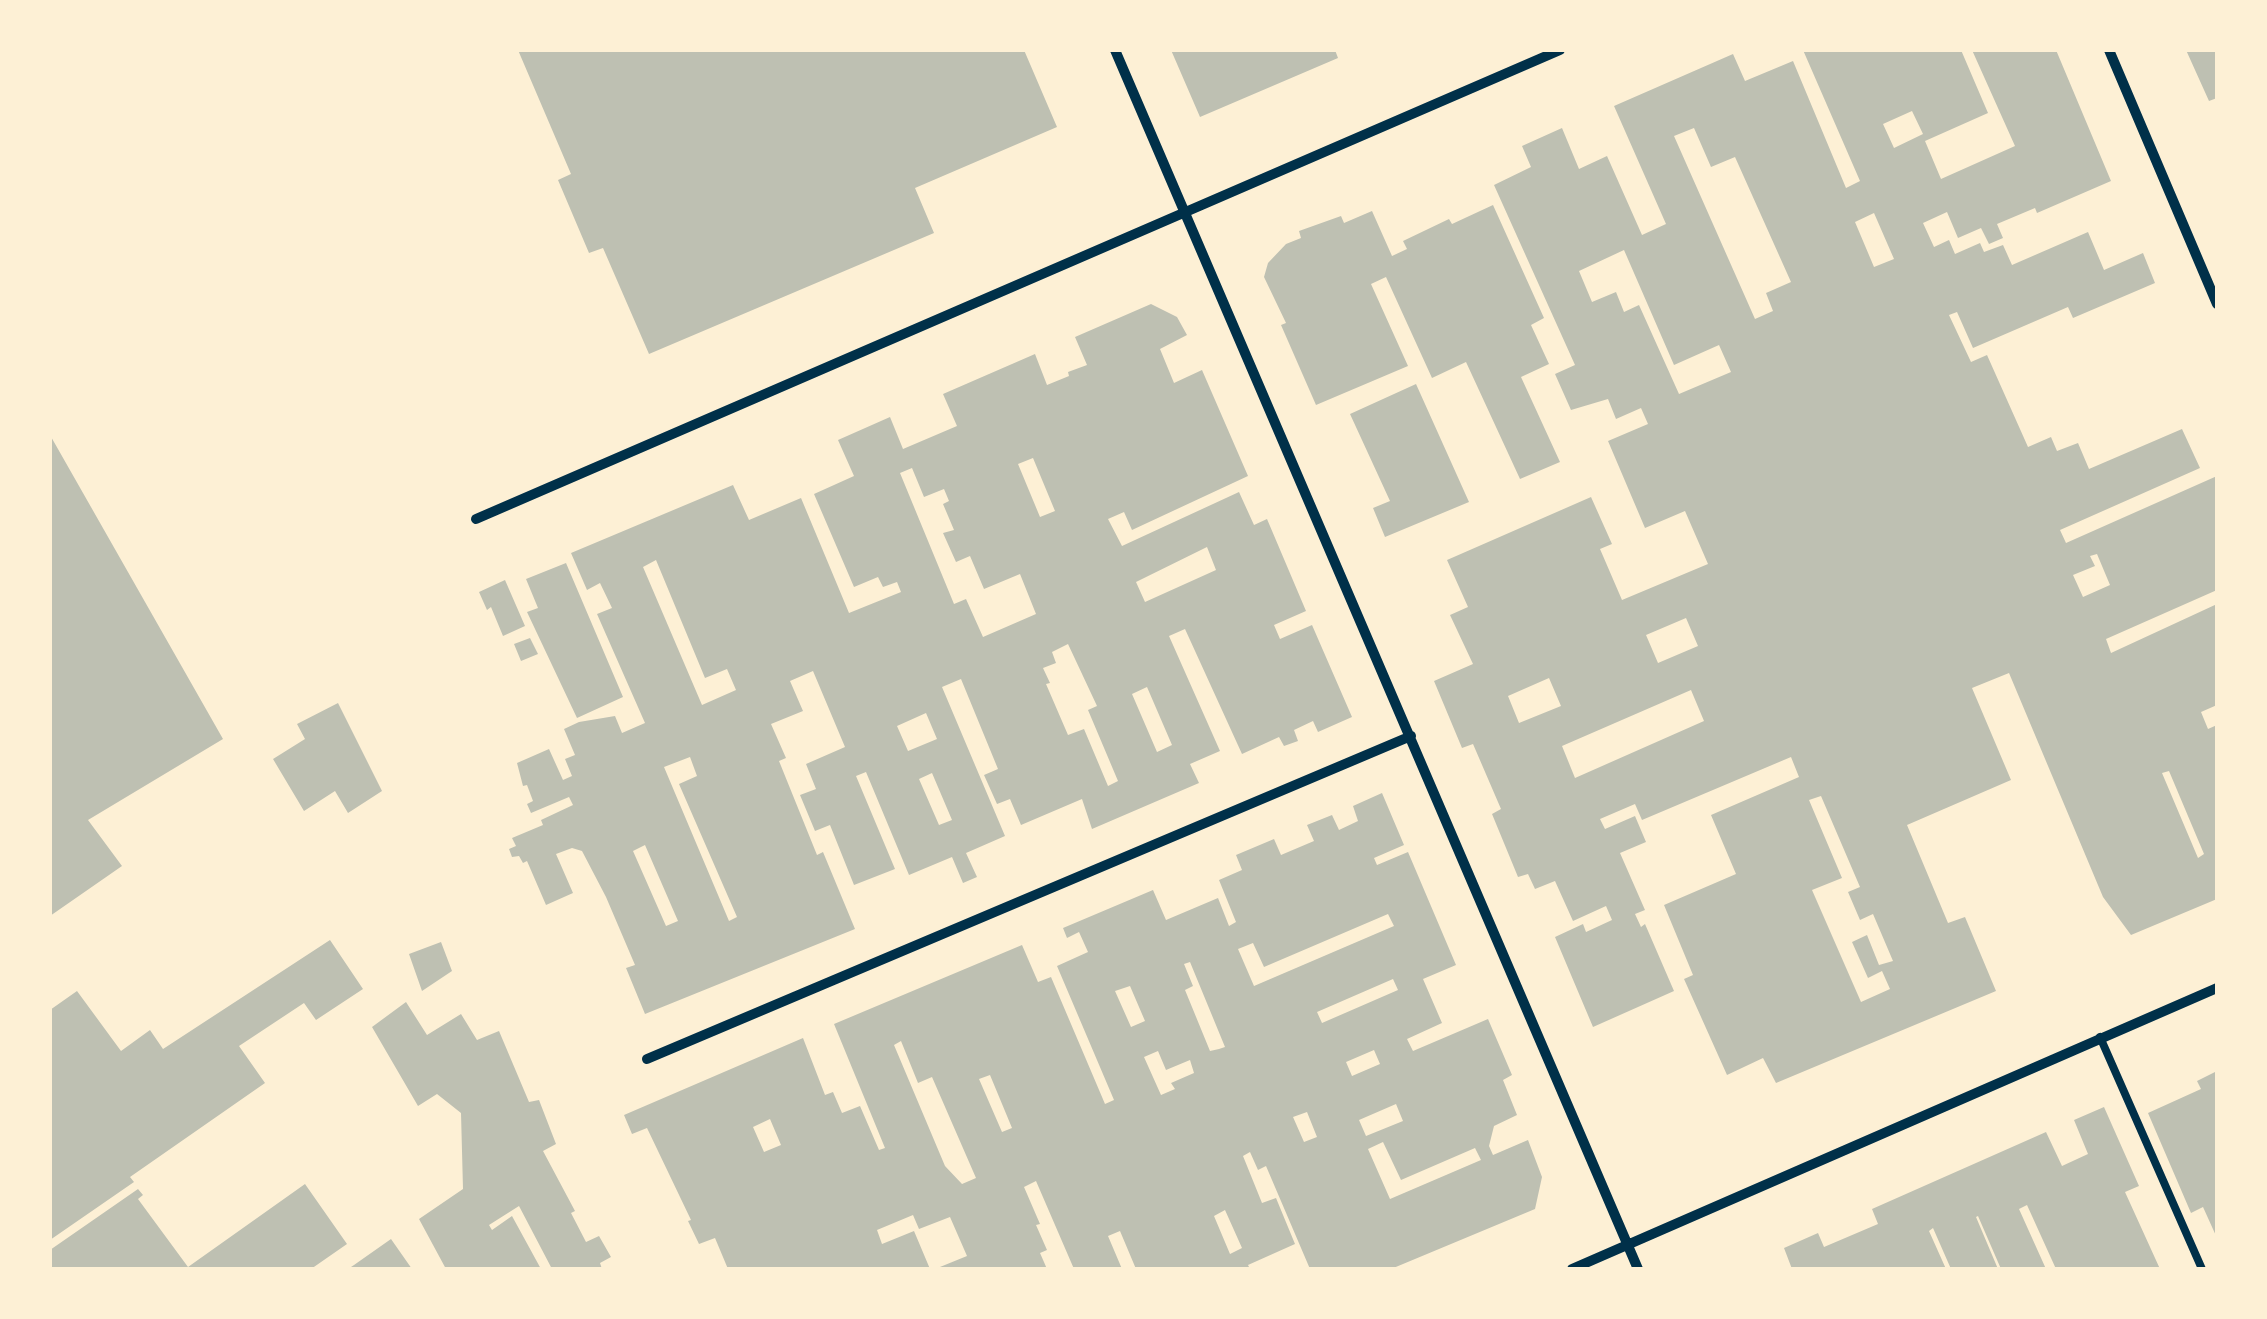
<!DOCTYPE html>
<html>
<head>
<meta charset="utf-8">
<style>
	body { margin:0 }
	#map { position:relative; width:2267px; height:1319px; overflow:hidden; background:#fdf0d5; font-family:"Noto Serif",serif }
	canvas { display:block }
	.frame { position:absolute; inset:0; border:52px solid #fdf0d5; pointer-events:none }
</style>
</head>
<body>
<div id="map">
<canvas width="2267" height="1319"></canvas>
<div class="frame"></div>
</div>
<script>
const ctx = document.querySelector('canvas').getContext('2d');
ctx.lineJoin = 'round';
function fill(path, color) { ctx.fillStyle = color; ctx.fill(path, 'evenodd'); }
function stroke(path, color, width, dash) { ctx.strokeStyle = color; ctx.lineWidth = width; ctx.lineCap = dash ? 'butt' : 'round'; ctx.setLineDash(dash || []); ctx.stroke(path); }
fill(new Path2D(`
	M518,50H1024L1057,127L915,188L934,233L649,354L603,248L589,253L558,180L571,174Z
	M1171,50H1335L1338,58L1200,117Z
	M1803,50H1961L1988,113L1925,141L1941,179L2015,146L1972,50H2056L2111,181L2037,213L2035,208L1997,224L2003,238L1989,244L1981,228L1958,238L1947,212L1923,223L1934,247L1949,240L1955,254L1980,243L1984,252L2003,245L2012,265L2088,232L2104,270L2143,253L2155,283L2073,318L2068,307L1973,348L1957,312L1949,315L1971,362L1987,355L2028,447L2051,437L2057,451L2078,443L2089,469L2182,429L2200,468L2060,530L2066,543L2217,476V590L2106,639L2111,653L2217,604V705L2201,712L2208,729L2217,725V899L2131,935L2103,897L2009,673L1972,688L2011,780L1907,825L1948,923L1965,917L1996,991L1776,1083L1763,1058L1727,1075L1684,979L1693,975L1664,905L1736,874L1711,815L1799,777L1791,757L1642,820L1635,804L1600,819L1605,829L1635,816L1646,842L1620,853L1645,910L1635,914L1641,927L1645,924L1674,991L1593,1027L1555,937L1583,924L1586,932L1612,920L1606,906L1573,921L1555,881L1535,889L1528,874L1518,877L1492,814L1501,809L1473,744L1462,748L1434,681L1473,664L1450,615L1468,607L1447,560L1591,497L1612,544L1600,549L1622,600L1708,564L1685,511L1645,528L1608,441L1648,424L1641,408L1616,419L1608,399L1571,410L1555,374L1575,365L1494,185L1531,167L1522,146L1562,128L1579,169L1607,156L1642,235L1666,224L1614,106L1733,54L1745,81L1793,61L1846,188L1860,181ZM1912,111L1923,134L1894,148L1883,124ZM1694,128L1711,167L1735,157L1791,282L1766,293L1773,311L1755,319L1674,136ZM1874,213L1894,259L1874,267L1855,222ZM1624,250L1674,365L1719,345L1731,372L1679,394L1639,305L1624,312L1616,292L1592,302L1579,271ZM2097,554L2110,585L2083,597L2073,575L2095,566L2090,556ZM1686,618L1698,646L1658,663L1646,635ZM1549,678L1561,706L1519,723L1508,696ZM1691,690L1704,721L1575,778L1562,746ZM2169,771L2204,854L2198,858L2162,773ZM1821,796L1860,887L1848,892L1860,920L1873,914L1893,961L1879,965L1867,935L1852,942L1868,978L1882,971L1890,989L1861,1002L1812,890L1842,878L1809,800Z
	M2186,50H2217V98L2209,101Z
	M1493,205L1544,318L1531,325L1549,364L1521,377L1560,462L1520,479L1466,362L1432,378L1386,277L1371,284L1408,366L1316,405L1281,325L1286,323L1264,277L1268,263L1286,244L1301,238L1299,231L1341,216L1344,223L1372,211L1392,256L1407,249L1403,241L1449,219L1452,224Z
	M1151,304L1177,317L1187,335L1160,349L1174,383L1202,370L1248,476L1132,530L1124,512L1108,519L1122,546L1239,492L1254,525L1267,519L1306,611L1274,625L1280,639L1312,625L1352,717L1318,732L1313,721L1294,730L1298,741L1284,746L1279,737L1242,754L1185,629L1169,636L1220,751L1190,764L1199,783L1092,829L1082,799L1021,825L1010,799L997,804L984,775L998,769L961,679L942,687L1005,836L966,853L977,877L963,883L952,857L909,875L866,772L856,776L895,869L854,885L830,825L815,831L800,795L816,789L806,764L845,747L813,671L790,681L803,711L771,724L786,758L779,761L817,855L823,852L855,929L645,1014L626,968L635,965L606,897L582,851L572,848L556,854L573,893L546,905L527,861L523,863L519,856L512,857L509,849L516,846L512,838L543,825L541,820L573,805L569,797L531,813L527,804L533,801L527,785L523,786L517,763L549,749L563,780L572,776L565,759L575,755L564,729L579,722L615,716L622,733L645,723L597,614L612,608L600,583L587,590L571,553L733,485L749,520L801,498L849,613L901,592L897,582L883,587L878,577L854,587L814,494L854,476L838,440L890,417L903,449L957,426L943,394L1035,354L1047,385L1069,376L1068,372L1087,365L1075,337ZM1033,458L1055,511L1040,517L1018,464ZM912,468L924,497L944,489L949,501L943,504L954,530L943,533L956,562L970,556L984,589L1020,574L1036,614L983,637L966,599L954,604L900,473ZM1207,547L1216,570L1145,602L1136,582ZM656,560L705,678L727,669L736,690L702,705L643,567ZM1068,644L1097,706L1088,710L1118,781L1108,786L1084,729L1068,735L1046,684L1050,683L1043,668L1056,663L1052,652ZM1147,687L1172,745L1157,752L1132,694ZM926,713L937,739L908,751L897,726ZM690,757L697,776L679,784L737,917L729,921L664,767ZM932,773L952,820L939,825L919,779ZM645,845L678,921L666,926L633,851Z
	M1416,384L1469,502L1385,537L1373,508L1390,501L1350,414Z
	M50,435L223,739L88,820L122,866L50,916Z
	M566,563L623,697L577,718L527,612L538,608L526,579Z
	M505,580L525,626L503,636L491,607L487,610L479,592Z
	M530,638L538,654L521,661L514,644Z
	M338,703L382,791L348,813L335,791L304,811L273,759L305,739L297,724Z
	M1382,793L1404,845L1374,858L1377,865L1408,852L1456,965L1423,979L1442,1023L1407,1039L1413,1051L1488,1019L1512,1075L1503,1080L1517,1115L1494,1126L1489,1146L1493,1155L1528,1140L1542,1177L1535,1209L1391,1269H1310L1266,1166L1258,1170L1250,1152L1243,1156L1262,1203L1276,1198L1295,1244L1248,1265L1250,1269H1136L1120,1231L1108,1236L1122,1269H1074L1036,1181L1024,1187L1040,1224L1036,1225L1047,1250L1040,1253L1047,1269H935L967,1256L950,1217L919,1229L913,1215L877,1230L882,1244L914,1231L930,1269H728L715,1238L699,1244L688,1221L691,1220L647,1128L632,1134L624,1115L803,1038L825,1095L833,1092L842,1113L860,1106L879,1150L885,1148L834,1024L1022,945L1038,982L1051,977L1105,1104L1114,1100L1057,966L1088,952L1079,932L1067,938L1063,928L1153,890L1166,920L1218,898L1229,926L1236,922L1219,880L1242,870L1236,855L1274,839L1281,855L1314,841L1307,825L1332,815L1339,830L1358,821L1353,806ZM1388,914L1394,926L1254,986L1238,949L1253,943L1264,967ZM1190,962L1225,1047L1219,1049L1210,1051L1185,990L1193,986L1184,964ZM1393,979L1398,990L1322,1023L1317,1012ZM1130,986L1145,1021L1131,1027L1115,991ZM901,1041L918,1083L932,1077L976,1178L962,1184L945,1166L894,1045ZM1374,1050L1380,1064L1352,1076L1346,1062ZM1158,1051L1166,1070L1190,1060L1194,1073L1171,1083L1175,1089L1161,1095L1144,1057ZM990,1075L1012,1128L1002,1132L979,1079ZM1396,1104L1403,1121L1366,1136L1359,1120ZM1307,1112L1317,1137L1304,1142L1293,1117ZM770,1119L781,1145L764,1152L753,1127ZM1383,1142L1401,1180L1475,1148L1481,1160L1390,1199L1368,1149ZM1225,1210L1242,1248L1230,1254L1214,1216Z
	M330,940L363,989L316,1020L304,1003L239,1046L265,1083L130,1177L134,1182L50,1240V1010L77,991L121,1051L150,1030L163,1049Z
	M441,942L452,971L422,991L409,954Z
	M406,1002L427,1035L461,1014L477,1040L499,1031L529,1102L539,1100L556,1144L543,1151L575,1211L571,1213L586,1242L599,1236L611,1257L600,1263L602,1269H552L519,1206L489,1225L492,1230L512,1216L541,1269H446L419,1219L463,1189L461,1113L437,1094L418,1106L372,1027Z
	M2217,1071V1238L2203,1207L2191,1213L2148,1113L2201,1089L2197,1081Z
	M2104,1107L2139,1186L2125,1192L2160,1269H2056L2027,1205L2019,1209L2046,1269H2001L1978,1216L1976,1217L1998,1269H1951L1933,1228L1929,1231L1946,1269H1792L1784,1248L1818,1233L1824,1247L1878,1224L1872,1209L2046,1132L2062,1166L2088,1154L2074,1120Z
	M305,1184L347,1244L311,1269H50V1250L138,1189L143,1195L138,1199L188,1267Z
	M391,1239L412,1269H348L354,1265Z`), '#bec0b2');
stroke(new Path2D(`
	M2100,1037L2202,1269`), '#003049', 8);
stroke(new Path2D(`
	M1115,50L1638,1269
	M2109,50L2217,304
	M476,519L1560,50
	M647,1059L1411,736
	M1572,1269L2217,988`), '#003049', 10);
</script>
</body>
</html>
